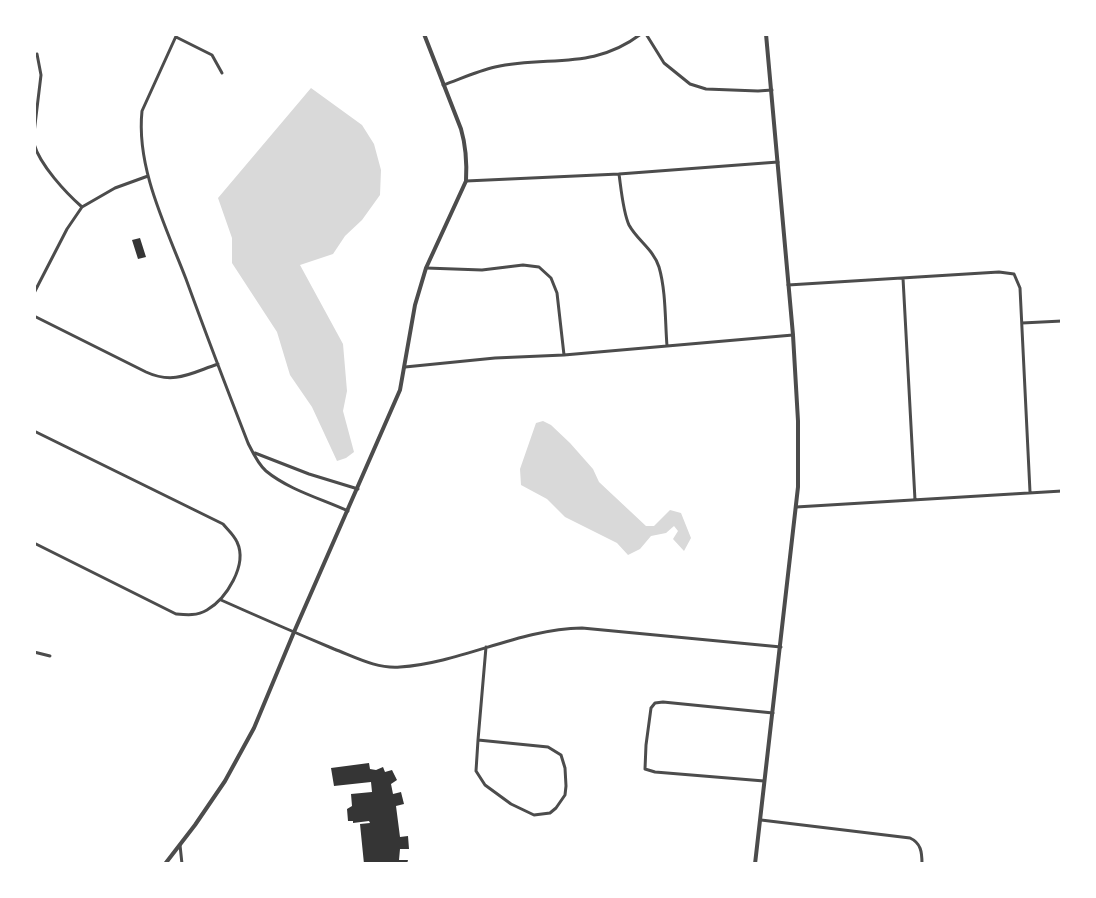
<!DOCTYPE html>
<html>
<head>
<meta charset="utf-8">
<style>
	body { margin:0 }
	#map { position:relative; width:1096px; height:898px; overflow:hidden; background:#fff; font-family:Manrope,sans-serif }
	canvas { display:block }
	.frame { position:absolute; inset:0; border:36px solid #fff; pointer-events:none }
</style>
</head>
<body>
<div id="map">
<canvas width="1096" height="898"></canvas>
<div class="frame"></div>
</div>
<script>
const ctx = document.querySelector('canvas').getContext('2d');
ctx.lineJoin = 'round';
function fill(path, color) { ctx.fillStyle = color; ctx.fill(path, 'evenodd'); }
function stroke(path, color, width, dash) { ctx.strokeStyle = color; ctx.lineWidth = width; ctx.lineCap = dash ? 'butt' : 'round'; ctx.setLineDash(dash || []); ctx.stroke(path); }
fill(new Path2D(`
	M311,88L362,125L374,144L381,170L380,195L362,220L345,236L333,254L300,265L343,344L347,391L343,411L354,452L346,458L337,461L312,407L290,375L277,332L232,263V238L218,198Z
	M543,421L551,425L570,443L593,469L599,482L646,526H654L670,510L681,513L691,538L684,551L673,539L678,531L674,526L666,533L651,536L640,549L628,555L617,543L565,517L547,499L521,485L520,469L536,423Z`), '#d9d9d9');
fill(new Path2D(`
	M140,238L146,257L138,259L132,240Z
	M369,763L370,769L376,770L383,767L385,772L392,770L397,780L391,784L393,794L401,792L404,804L396,806L400,837L408,836L409,849H400L399,860H408L407,864H364L360,824L370,823L369,821L353,823V821H348L347,809L352,806L351,794L372,792L371,782L334,786L331,768Z`), '#353535');
stroke(new Path2D(`
	M177,34L142,111C136,168 166,227 186,279C206,334 227,389 248,443C253,453 258,464 266,471C289,490 322,499 348,511
	M646,34L664,63L690,84L706,89L758,91L772,90
	M176,37L212,55L222,73
	M443,85C460,79 478,71 495,67C549,55 592,71 641,34
	M34,133L41,75L37,54
	M34,144C40,165 66,193 82,207
	M619,174C621,188 623,212 629,225C637,240 654,250 659,267C666,291 665,321 667,346
	M466,181L619,174L778,162
	M426,268L482,270L523,265L539,267L551,278L557,293L564,355
	M903,278L915,500
	M788,285L999,272L1014,274L1020,288L1030,492
	M34,293L67,229L82,207L115,188L148,176
	M34,316L146,372C174,385 191,373 218,364
	M1022,323L1062,321
	M405,367L495,358L564,355L793,335
	M34,431L223,524C228,530 234,535 237,542C248,565 226,599 207,610C197,616 187,615 176,614L34,543
	M255,453L309,474L358,489
	M796,507L1062,491
	M221,600C259,617 296,633 334,649C355,657 377,669 400,667C461,663 519,629 582,628L781,647
	M34,652L50,656
	M478,740L548,747L561,755L565,768L566,786L565,795L556,808L550,813L534,815L511,804L485,785L476,771Z
	M478,740L486,647
	M764,781L655,772L645,769L646,745L651,708L655,703L663,702L773,713
	M761,820L910,838C921,843 922,852 922,864
	M180,845L182,864`), '#4c4c4c', 3);
stroke(new Path2D(`
	M165,864L195,825L225,781L254,728L294,632L400,390L415,305L426,268L466,181C467,163 466,146 461,129L424,34
	M755,864L798,487V421L793,335L766,34`), '#4c4c4c', 4);
</script>
</body>
</html>
